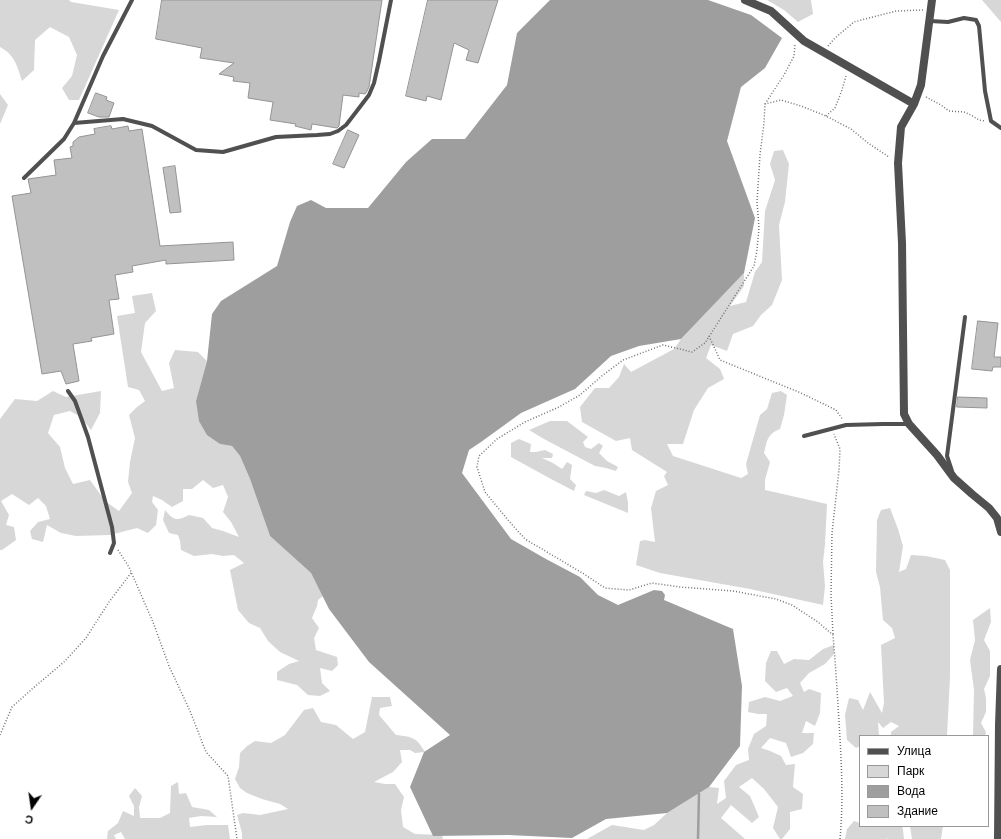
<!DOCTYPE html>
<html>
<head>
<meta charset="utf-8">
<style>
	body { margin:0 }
	#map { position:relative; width:1001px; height:839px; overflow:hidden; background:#fff; font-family:"Work Sans",sans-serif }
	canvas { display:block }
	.legend { position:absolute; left:859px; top:735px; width:130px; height:92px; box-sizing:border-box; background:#fff; border:1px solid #999; margin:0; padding:5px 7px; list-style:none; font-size:12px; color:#000 }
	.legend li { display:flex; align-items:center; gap:8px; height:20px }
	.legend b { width:20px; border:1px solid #999 }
	.north { position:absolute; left:12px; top:787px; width:40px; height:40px; -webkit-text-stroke:3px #fff; paint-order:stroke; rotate:193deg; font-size:11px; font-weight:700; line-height:16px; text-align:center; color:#000 }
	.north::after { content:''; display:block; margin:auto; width:14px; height:18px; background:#000; clip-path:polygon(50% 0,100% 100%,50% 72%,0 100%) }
</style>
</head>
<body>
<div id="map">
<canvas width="1001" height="839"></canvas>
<ul class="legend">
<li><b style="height:5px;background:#505050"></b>Улица</li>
<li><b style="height:11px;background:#d7d7d7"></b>Парк</li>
<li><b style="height:11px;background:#9e9e9e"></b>Вода</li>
<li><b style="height:11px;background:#c0c0c0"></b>Здание</li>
</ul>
<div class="north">С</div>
</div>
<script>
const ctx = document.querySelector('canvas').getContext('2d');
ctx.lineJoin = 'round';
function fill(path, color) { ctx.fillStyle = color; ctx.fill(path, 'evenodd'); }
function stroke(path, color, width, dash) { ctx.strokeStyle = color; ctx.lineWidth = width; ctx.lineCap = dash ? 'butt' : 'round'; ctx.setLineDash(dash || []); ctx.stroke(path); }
fill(new Path2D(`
	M0,0H69L71,2L119,10L79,100H69L62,88L72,76L77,55L69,37L50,27L35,40L34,70L22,81C17,66 15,55 0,47Z
	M767,0H811L813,14L798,22L784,10Z
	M982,0H1001V22Z
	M0,94L8,105L0,124Z
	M783,150L789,164L785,202L779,225L782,280L772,305L761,315L753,326L733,334L727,351L711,345L706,358L720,369L724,379L708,388L694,410L683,444H667L673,456L741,478L748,474L746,464L760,415L767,409L772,393L781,391L787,395L784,415L780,429C767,434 767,441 764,453L770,462L765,480V490L827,504L825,544L823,562L825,586L823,605L750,589L660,573L636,565L640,541L645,540L655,542L651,508L656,491L668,485L664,476L667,472L632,450L630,438L616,441L582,422L580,407L595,388H609L619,377L624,364L631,372L674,349L681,339L744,273V286L730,306L746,302L755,272L762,262L765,211L775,180L770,164L774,151Z
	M152,293L156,311L145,323L141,352L162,391L174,388L169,363L175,350L198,352L207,361L196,401L220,444L232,446L240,456L250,479L270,536L311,573L323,596L318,600L317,606L312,618L319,628L314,638L316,650L337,657L338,665L332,671L320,668L322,683L330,691L320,696L308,695L297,685L277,680V672L289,664L299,661L280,652L268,641L260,628L249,623L238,610L230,570L244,563L234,555L223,556L212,554L194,556L181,550L180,541L178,535L169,533L163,520L165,510C174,521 177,521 189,515L203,518L212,528L223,531L239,537L231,522L223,512L228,497L223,485L213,488L203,480L192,489H183V501L172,507L162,500L153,496L152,502L158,510L156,525L148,533L137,528L110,535L76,536L61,533L47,525L43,542L32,539L30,531L38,522L50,519L46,506L38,498L29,505L12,494L1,501L9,515L6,525L14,527L16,540L2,550H0V419L15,399L37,401L53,391L66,397L101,391L100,413L91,430L81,417L70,411L54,415L48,433L60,447L65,468L73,484L90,480L105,501L119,511L132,493L128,482L130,462L135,438L129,415L137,407L145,401L139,390L128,387L117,316L135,313L132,296Z
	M550,421H567L588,437L583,442L585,447L591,449L599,443L603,446L599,453L607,461L618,467L616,471L606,468L595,466L544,439L529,430Z
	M519,439L531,444L530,452H536L545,450L553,454L552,458H542L553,463L562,469L567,462L572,465L570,479L576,485L574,491L551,479L511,457V443Z
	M604,490L619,496L626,492L628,503V513L584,495L586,491L596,493Z
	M890,508L898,529L903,546L899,572L906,569L911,555L926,556L945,560L950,570V677L947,736H891V732L899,726L891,722L883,728L878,722L879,736H860V746L856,748L847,740L845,715L849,698L858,700L863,710L870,692L882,713L884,703L881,645L895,638L892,628L883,620L880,587L876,572L877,520L881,510Z
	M990,608L991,622L984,640L990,651V676L984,689L986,698V712L981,723L986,732L985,736H973L974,690L970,660L975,640L973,620Z
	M834,645V654L825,664L809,673L800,683L804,692L809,689L821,693L820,713L815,726L806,721L802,733H814L813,744L803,753L791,757L786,743L770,738L761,748L770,751L781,756L786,765L795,764L793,787L803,794L802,809L790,812V829L782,839H780L773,828L778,807L764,789L752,778L739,787L750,796L759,817L752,823L731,805L721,818L745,839H587L612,825L644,830L654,825L667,813L709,787L719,788L717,804L726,798L724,781L736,765L749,760L748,749L754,734L766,726L767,714H758L748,712L749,702L765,697L780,701L793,696L787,688L776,692L765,681L766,663L771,651H777L784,664L794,659L809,660L823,649Z
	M372,697H390L392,706L380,708L379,715L396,735C413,737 416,737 425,752L415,753L410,750H400L402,762L393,772L374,782L385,784H395L404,797L401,810L403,827L415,834L442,835L443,839H242V833L237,815L243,813L260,815L288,809L280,804L262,799L247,793L240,788L235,779L239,767L240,753L247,746L255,741L271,743L285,735L304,710L313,708L321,722L336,725L353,739L365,732Z
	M178,782L179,794L186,793L192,807L209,810L217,817L201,816L189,818L190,827L207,825H228L230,839H125L121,832L114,835L116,839H107L108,831L118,823L123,811L134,816V806L129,796L135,788L142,796L139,807L140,818H160L170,813L171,786Z
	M854,821L860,823V826H902L903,830L904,839H888L887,838V839H845L847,829Z
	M910,826H943L941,839H912Z`), '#d7d7d7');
fill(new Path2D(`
	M550,0H708L751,15L782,38L765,68L741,87L727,141L755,218L744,273L681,339L639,346L611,356L575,389L521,413L481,442L469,450L462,473L511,539L546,559L580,577L598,595L618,605L654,590L662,591L665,595L664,600L733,629L742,686L740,746L709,787L667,813L606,819L572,838L508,835L433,836L410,787L424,752L450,735L369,662L329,609L311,573L270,536L250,479L240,456L232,446L220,444L207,435L199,421L196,401L207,361L212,314L221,301L277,266L290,222L297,206L311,200L326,208H368L406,162L432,139H465L507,85L517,33Z`), '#9e9e9e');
stroke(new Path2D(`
	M698,839L699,794`), '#9e9e9e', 2.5);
const building = new Path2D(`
	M162,0H382L369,87L366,93L365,94L359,93V97L343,95L339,126L337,128L312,124L311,130L295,126L296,124L270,120L273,102L248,98L250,83L233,81L234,77L219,74L234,63L200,58L202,48L156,39Z
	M428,0H498L478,63L466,60L469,50L454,43L441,100L427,96L426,101L406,96Z
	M96,93L107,97L106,100L114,103L109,117H99L88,113Z
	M111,126L112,129L128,126L129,131L142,129L160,246L233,242L234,260L166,264V260L132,266L133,272L115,275L119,299L109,300L114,334L91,338L92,341L73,344L79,381L66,384L61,371L42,374L12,196L31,193L28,179L56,175L54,160L72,158L70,147L73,146V142L79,137L95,134L94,129Z
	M348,130L359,135L344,168L333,164Z
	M175,166L181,212L170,213L163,168Z
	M978,321L998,323L994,357H1001V367H993L992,371L972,369Z
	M958,397L987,398V408L957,407Z`);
fill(building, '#c0c0c0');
stroke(building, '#949494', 1);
stroke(new Path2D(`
	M828,46L835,38L854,22L896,11L923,10
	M926,97L941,105L949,111L964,112L971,115L979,120L985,121
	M765,104L784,75L794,56L795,44
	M826,116L835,108L842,90L846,76
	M709,336L720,360L801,393L836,410L843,420
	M118,550L129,567L153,622L169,666L190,711L206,752L228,776L237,839
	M833,634L831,595L832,533L839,470L840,449L834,434
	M0,735L12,707L32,689L64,662L86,638L109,602L131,573
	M840,839C843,806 842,772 840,739C838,704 836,670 833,635L818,622L792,605L776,599L733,591L680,587L652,583L629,590L605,588L584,574L525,539L508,520L485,492L477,467L479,456L497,439L525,422L559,407L580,395L603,375L623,360L663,345L692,352L705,343L754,266L757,250L759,228L757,202L760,155L764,123L765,104L781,100L801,106L826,116L851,129L868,143L889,157`), '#727272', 1.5, [1, 2]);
stroke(new Path2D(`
	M930,21L948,22L964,18L976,20L979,26L985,91L991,121L1001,128
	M74,123L123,119L152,126L196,150L223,152L276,137L317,135L330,134L338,131L346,125L353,116L369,95L374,83L379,61L391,0
	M24,178L64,139L74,123L103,56L132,0
	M68,391L75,401L88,437L112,527L114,543L110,553
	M804,436L846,425L883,424H908
	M952,471L947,456L965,317`), '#505050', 4);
stroke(new Path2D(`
	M745,0L771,11L804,41L914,104
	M932,0L921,85L914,104L901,127L898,163L902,243L904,414L909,424L937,455L954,478L972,494L989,508L997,518L1001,532
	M998,839L999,725L1001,669`), '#505050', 8);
</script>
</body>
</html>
